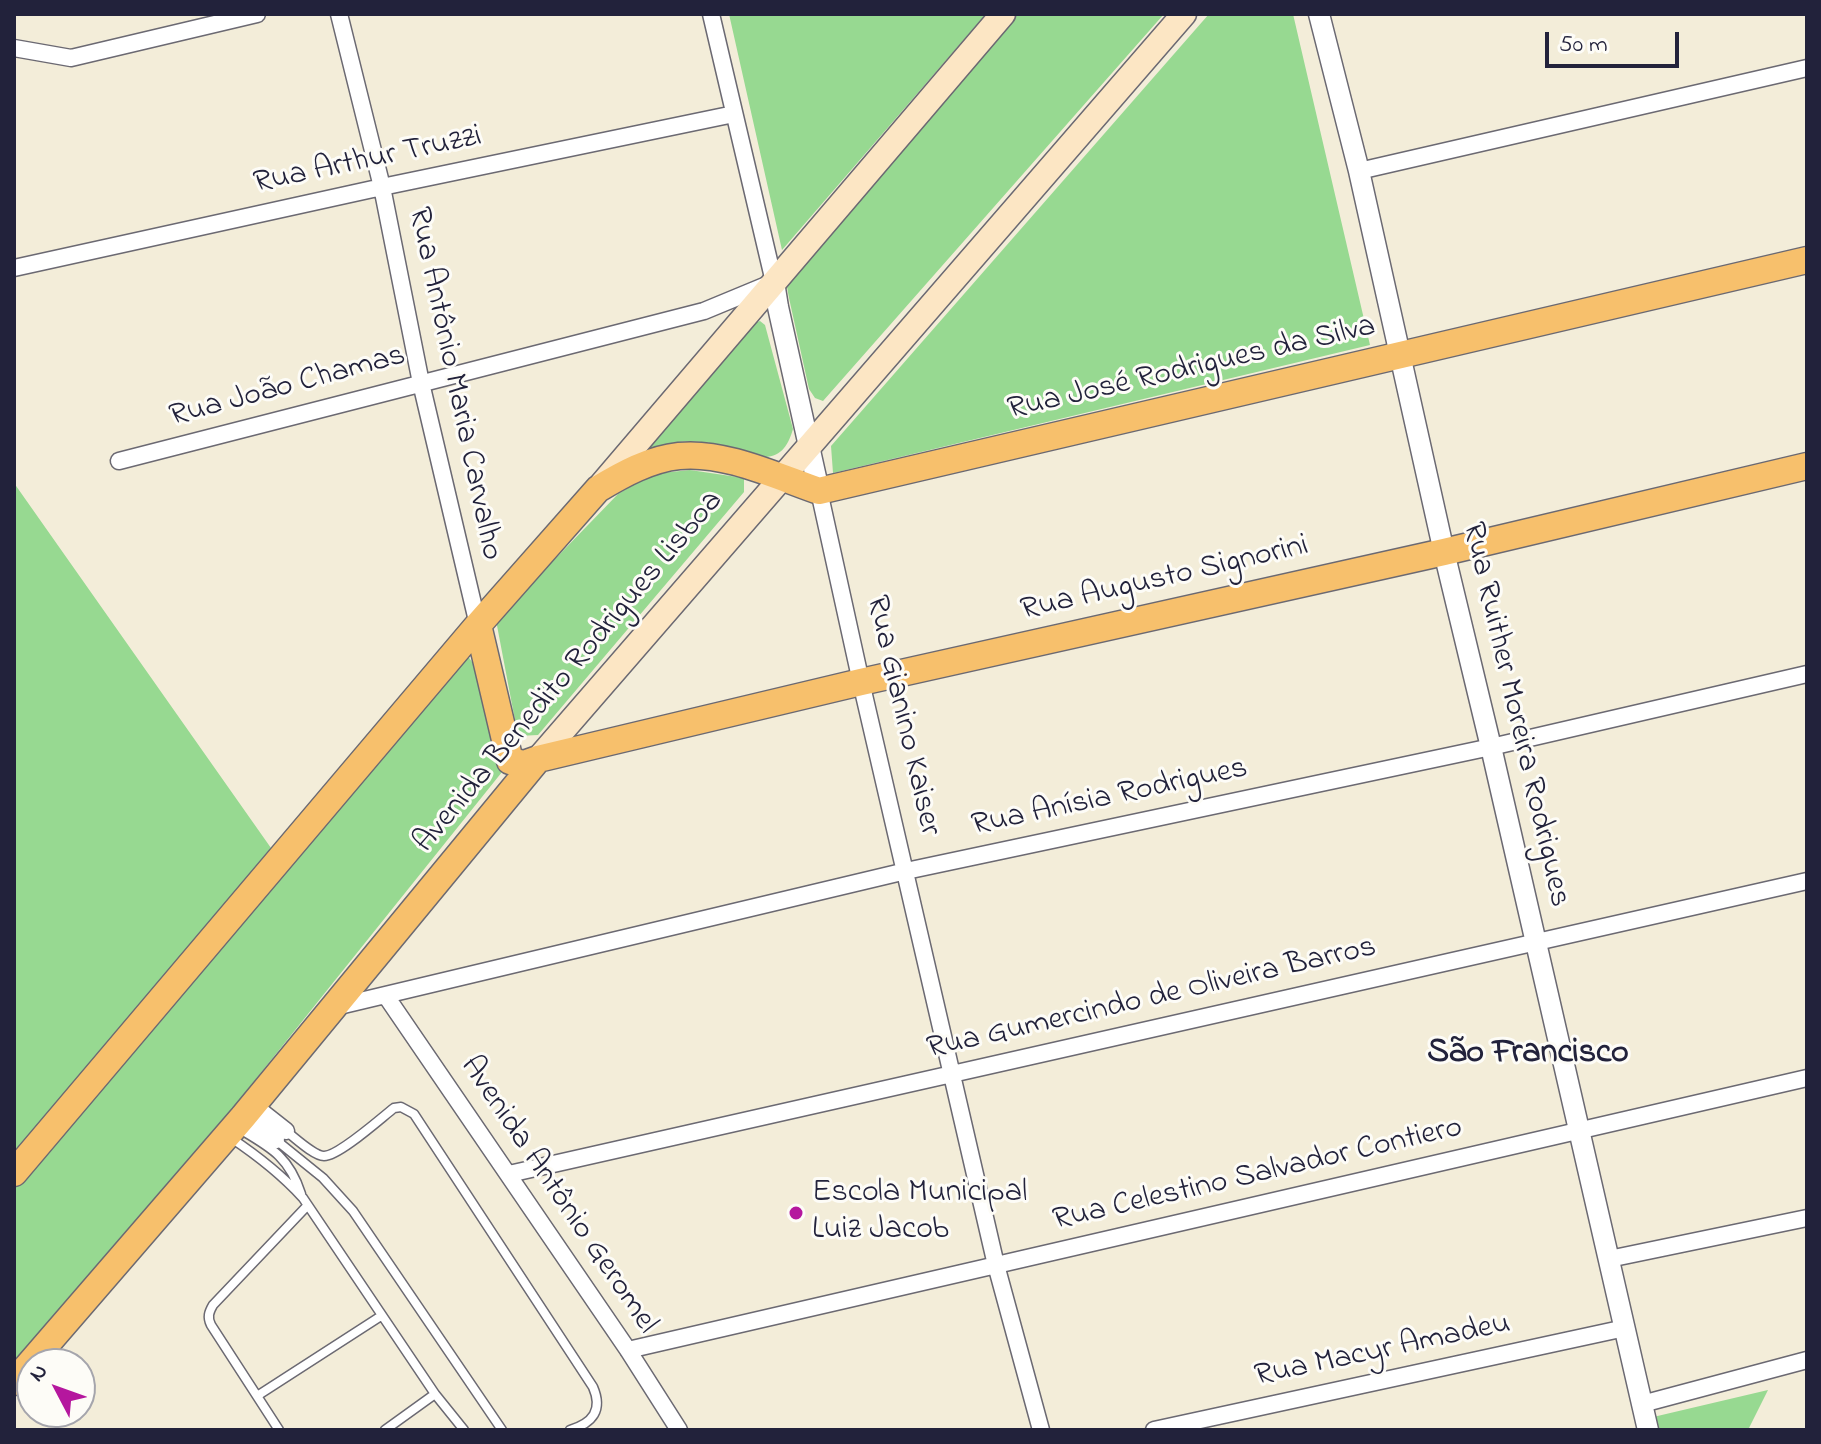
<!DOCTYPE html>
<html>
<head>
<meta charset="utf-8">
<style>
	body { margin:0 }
	#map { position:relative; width:1821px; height:1444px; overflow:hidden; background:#f3edd9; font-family:"Indie Flower",sans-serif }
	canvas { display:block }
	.frame { position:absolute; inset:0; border:16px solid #22223b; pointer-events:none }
	.north { position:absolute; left:16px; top:1348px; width:80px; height:80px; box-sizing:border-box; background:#fdfcf7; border:2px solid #a5a5ac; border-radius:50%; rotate:311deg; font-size:22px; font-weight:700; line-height:32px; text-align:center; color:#22223b }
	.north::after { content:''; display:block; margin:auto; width:28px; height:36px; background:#b5179e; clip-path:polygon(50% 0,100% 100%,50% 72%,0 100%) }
	.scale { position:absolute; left:1545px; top:32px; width:134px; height:36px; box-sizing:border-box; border:4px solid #22223b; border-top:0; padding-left:10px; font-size:24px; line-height:28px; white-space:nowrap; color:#22223b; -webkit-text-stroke:6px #fdfcf7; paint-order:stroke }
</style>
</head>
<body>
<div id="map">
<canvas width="1821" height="1444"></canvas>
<div class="frame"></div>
<div class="north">N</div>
<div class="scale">50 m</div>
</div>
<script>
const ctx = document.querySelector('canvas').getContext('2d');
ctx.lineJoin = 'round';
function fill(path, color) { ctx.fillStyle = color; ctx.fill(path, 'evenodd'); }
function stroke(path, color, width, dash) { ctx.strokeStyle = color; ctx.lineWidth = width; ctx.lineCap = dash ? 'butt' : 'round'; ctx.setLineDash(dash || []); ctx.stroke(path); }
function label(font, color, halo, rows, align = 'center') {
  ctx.font = font + ' "Indie Flower",sans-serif'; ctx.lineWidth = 6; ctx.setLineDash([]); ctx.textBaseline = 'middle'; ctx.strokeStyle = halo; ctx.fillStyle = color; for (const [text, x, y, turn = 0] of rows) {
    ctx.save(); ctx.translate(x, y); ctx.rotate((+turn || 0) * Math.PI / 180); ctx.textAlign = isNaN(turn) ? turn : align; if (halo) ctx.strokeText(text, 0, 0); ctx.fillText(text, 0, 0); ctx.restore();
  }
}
fill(new Path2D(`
	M729,14H986L782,250Z
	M1012,14H1164L823,401L815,398L809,389L789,298L787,287L789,278Z
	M1209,14H1293L1370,345L833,473L831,446Z
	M760,321L765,325L793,429C789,443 782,457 765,457C729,448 689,431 653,450L647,448L754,323Z
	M690,470L744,478V492L538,735L518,736L495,615L517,589L556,558L618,494L652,474Z
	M14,483L271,848L14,1154Z
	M468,656L478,671L502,772L235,1105L14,1361V1188L387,744Z
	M1768,1390L1748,1430H1652L1649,1418Z`), '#97d991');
const service = new Path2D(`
	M238,1128C270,1147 289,1156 301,1194
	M286,1131C294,1137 314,1156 324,1156C339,1156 381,1118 394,1108L401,1107L414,1114L593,1387C603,1410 593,1423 570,1430
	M231,1138C258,1156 281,1174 303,1198L435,1394L385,1430
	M276,1140L323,1178L353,1211L502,1430
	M435,1394L464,1430
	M257,1396L381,1316
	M279,1430L211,1325C207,1317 209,1312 213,1305L307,1206`);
const minor = new Path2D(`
	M339,14L382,187L421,383L478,625
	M14,48L71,58L257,14
	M1359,171L1807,68
	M14,268L382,187L734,114
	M119,461L704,311L774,282L711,14
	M819,491L861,682L996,1265L1041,1430
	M386,996L628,1350L679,1430
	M335,1007L906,871L1491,747L1807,674
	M253,1105L286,1131
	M243,1117L276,1140
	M509,1174L1807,881
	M1609,1259L1807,1218
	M628,1350L1807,1078
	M1642,1404L1807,1360
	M1154,1430L1625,1328`);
const tertiary = new Path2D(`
	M1319,14L1359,171L1444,552L1491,747L1648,1430
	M774,282L778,307L819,491`);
const secondary = new Path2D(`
	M602,484L1003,14
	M538,759L1184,14`);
const primary = new Path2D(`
	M478,625L510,761L524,764L538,759L861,682L1444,552L1807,466
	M14,1173L478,625L598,489C623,474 650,459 679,456C724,451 778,477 819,491L1807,260
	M14,1382L243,1117L538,759`);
stroke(service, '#6b6972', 11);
stroke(minor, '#6b6972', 19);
stroke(tertiary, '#6b6972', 23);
stroke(secondary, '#6b6972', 27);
stroke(primary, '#6b6972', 29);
stroke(service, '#fff', 8);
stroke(minor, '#fff', 16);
stroke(tertiary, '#fff', 20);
stroke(secondary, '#fce6c4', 24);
stroke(primary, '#f7c06c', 26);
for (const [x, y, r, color] of [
	[796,1213,8,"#b5179e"]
]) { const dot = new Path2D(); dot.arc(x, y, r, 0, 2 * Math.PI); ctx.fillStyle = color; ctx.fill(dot); stroke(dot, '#fdfcf7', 3); }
label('32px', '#22223b', '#fdfcf7', [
	["Rua Arthur Truzzi",368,162,-12],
	["Rua José Rodrigues da Silva",1192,370,-13],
	["Rua Antônio Maria Carvalho",453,384,78],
	["Rua João Chamas",288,388,-15],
	["Rua Augusto Signorini",1165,580,-13],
	["Avenida Benedito Rodrigues Lisboa",570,673,-50],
	["Rua Ruither Moreira Rodrigues",1514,715,77],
	["Rua Gianino Kaiser",901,716,77],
	["Rua Anísia Rodrigues",1110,799,-12],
	["Rua Gumercindo de Oliveira Barros",1152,1000,-13],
	["Rua Celestino Salvador Contiero",1258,1176,-13],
	["Avenida Antônio Geromel",557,1196,56],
	["Rua Macyr Amadeu",1383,1352,-12]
]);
label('32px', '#22223b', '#fdfcf7', [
	["Escola Municipal",812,1195],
	["Luiz Jacob",812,1232]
], 'left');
label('bold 34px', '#22223b', '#fdfcf7', [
	["São Francisco",1528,1055]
]);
</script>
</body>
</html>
